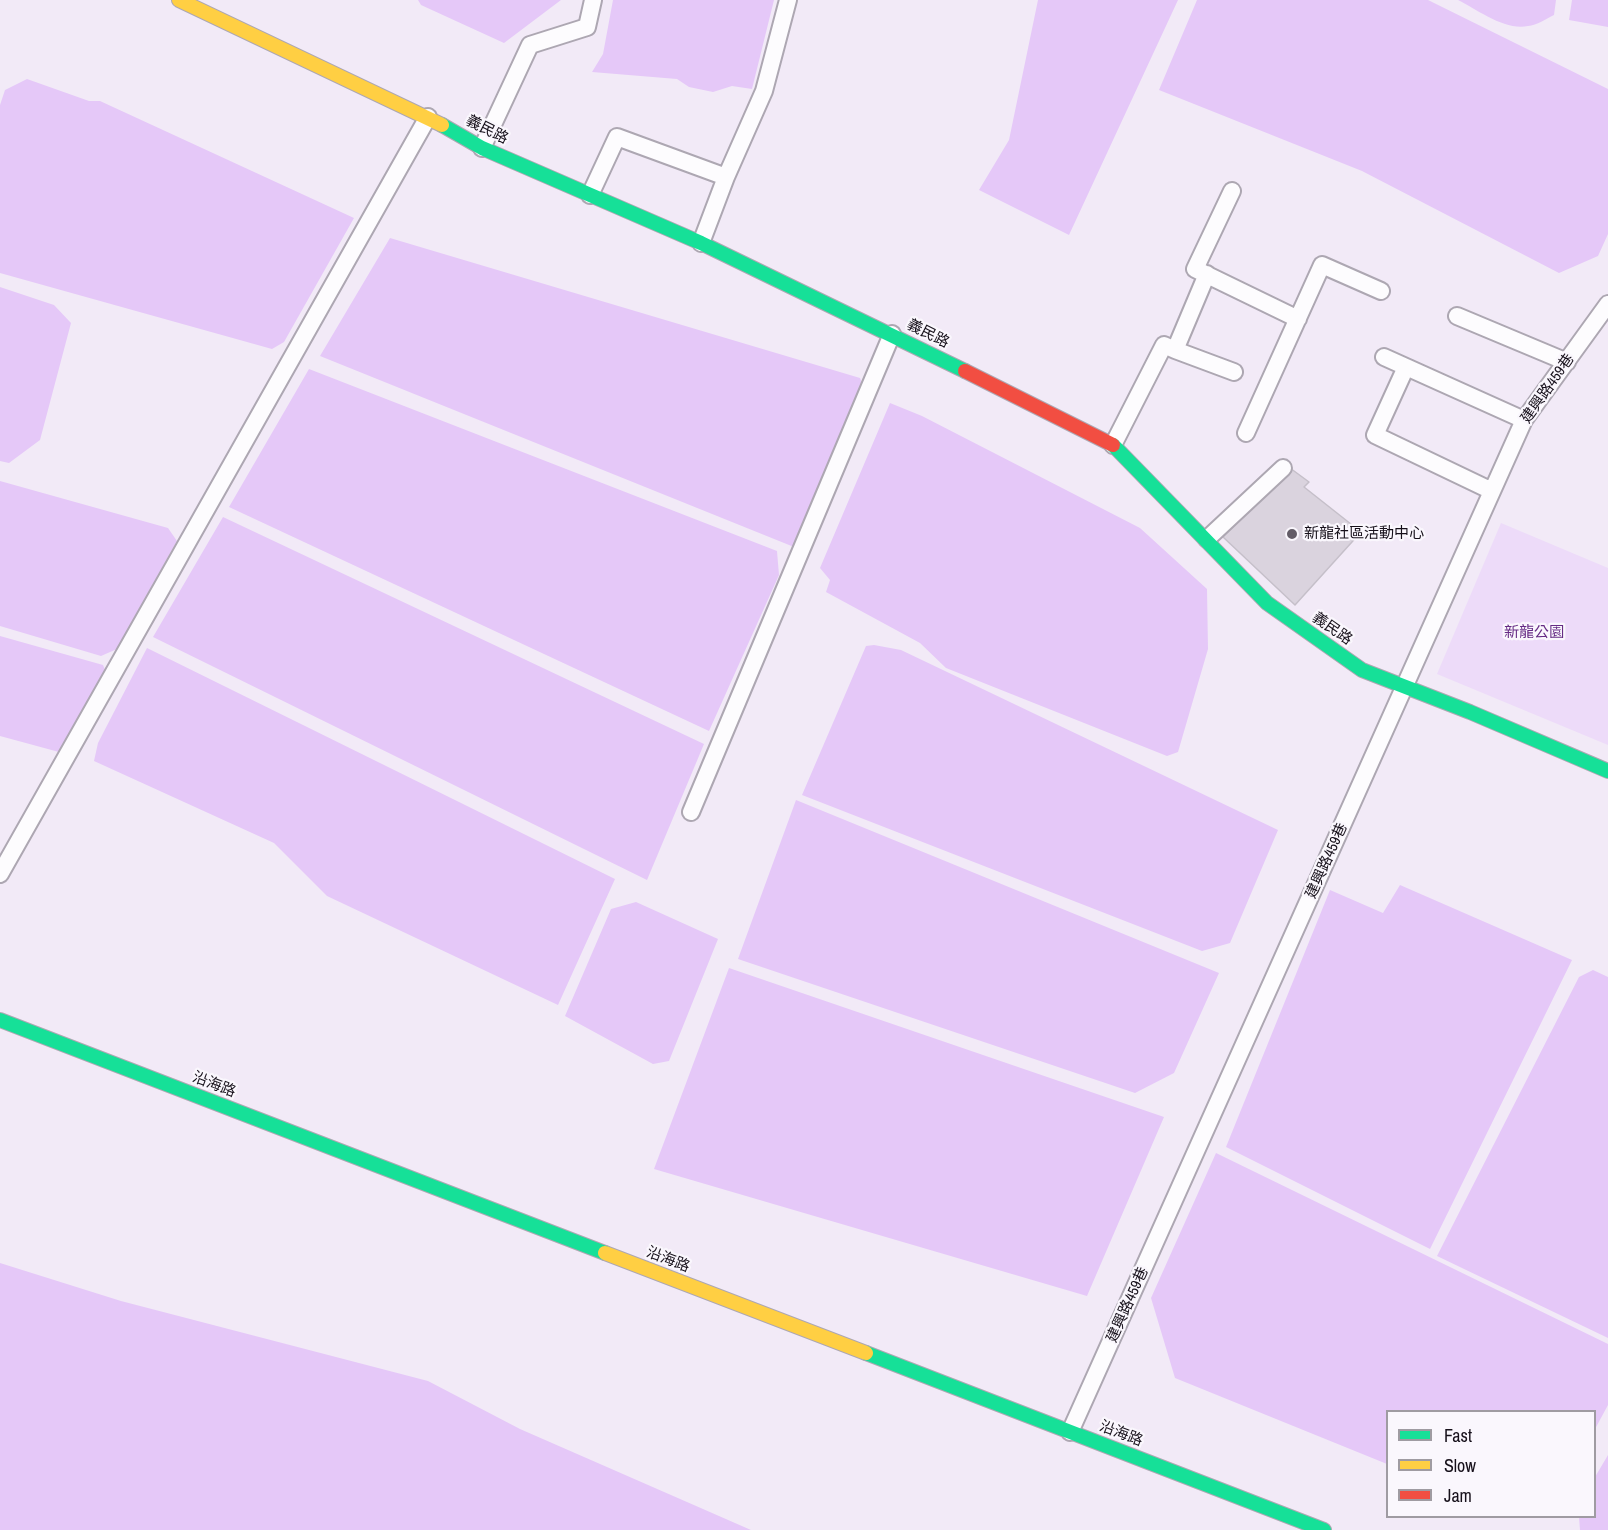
<!DOCTYPE html>
<html>
<head>
<meta charset="utf-8">
<style>
	body { margin:0 }
	#map { position:relative; width:1608px; height:1530px; overflow:hidden; background:#f2eaf7; font-family:"Archivo Narrow",sans-serif }
	canvas { display:block }
	.legend { position:absolute; left:1386px; top:1410px; width:210px; height:108px; box-sizing:border-box; background:#faf7fd; border:2px solid #9f9ba2; margin:0; padding:8px 10px; list-style:none; font-size:18px; color:#16101a }
	.legend li { display:flex; align-items:center; gap:12px; height:30px }
	.legend b { width:30px; border:2px solid #9f9ba2 }
</style>
</head>
<body>
<div id="map">
<canvas width="1608" height="1530"></canvas>
<ul class="legend">
<li><b style="height:8px;background:#16e098"></b>Fast</li>
<li><b style="height:8px;background:#ffcf43"></b>Slow</li>
<li><b style="height:8px;background:#f24e42"></b>Jam</li>
</ul>
</div>
<script>
const ctx = document.querySelector('canvas').getContext('2d');
ctx.lineJoin = 'round';
function fill(path, color) { ctx.fillStyle = color; ctx.fill(path, 'evenodd'); }
function stroke(path, color, width, dash) { ctx.strokeStyle = color; ctx.lineWidth = width; ctx.lineCap = dash ? 'butt' : 'round'; ctx.setLineDash(dash || []); ctx.stroke(path); }
function label(font, color, halo, rows, align = 'center') {
  ctx.font = font + ' "Archivo Narrow","Noto Sans TC",sans-serif'; ctx.lineWidth = 4.5; ctx.setLineDash([]); ctx.textBaseline = 'middle'; ctx.strokeStyle = halo; ctx.fillStyle = color; for (const [text, x, y, turn = 0] of rows) {
    ctx.save(); ctx.translate(x, y); ctx.rotate((+turn || 0) * Math.PI / 180); ctx.textAlign = isNaN(turn) ? turn : align; if (halo) ctx.strokeText(text, 0, 0); ctx.fillText(text, 0, 0); ctx.restore();
  }
}
fill(new Path2D(`
	M1501,523L1608,568V745L1437,674Z`), '#eddbf9');
fill(new Path2D(`
	M418,0H561L504,43L421,5Z
	M613,0H774L752,89L732,86L713,92L689,87L677,79L592,72L603,54Z
	M1038,0H1178L1069,235L979,190L1009,140Z
	M1197,0H1428L1608,89V234L1598,256L1559,273L1362,171L1159,90Z
	M1458,0H1556L1554,15C1546,19 1537,25 1528,26C1505,31 1478,10 1458,0Z
	M1572,0H1608V27L1569,20Z
	M27,79L89,101H100L354,218L284,342L272,349L0,273V105L5,90Z
	M390,238L860,378L868,399L794,547L320,356Z
	M0,287L54,305L71,323L40,440L9,463L0,461Z
	M309,369L777,551L779,575L709,731L229,507Z
	M890,403L922,416L1140,528L1207,589L1208,649L1178,752L1167,756L946,668L920,643L826,592L830,580L820,568Z
	M0,481L168,528L177,541L117,649L101,656L0,626Z
	M223,517L704,744L647,880L153,637Z
	M0,636L103,665L108,677L70,755L0,736Z
	M874,645L901,650L1278,830L1230,943L1202,951L802,795L866,646Z
	M147,648L615,879L558,1005L327,896L274,843L94,761L98,743Z
	M796,800L1219,973L1174,1073L1135,1093L738,959Z
	M1400,885L1572,960L1430,1249L1226,1147L1330,890L1383,913Z
	M636,902L718,939L669,1061L653,1064L565,1016L611,909Z
	M729,968L1164,1117L1087,1296L654,1169Z
	M1593,970L1608,977V1338L1437,1256L1579,977Z
	M1216,1153L1608,1344V1405L1595,1429L1594,1412H1388L1387,1464L1175,1378L1151,1298Z
	M0,1263L121,1301L428,1381L520,1429L751,1530H0Z
	M1608,1455V1530H1580L1579,1517L1594,1516L1595,1477Z`), '#e5c8f8');
const building = new Path2D(`
	M1290,468L1309,482L1304,487L1361,532L1295,605L1223,537Z`);
fill(building, '#dad3de');
stroke(building, '#c5bfc9', 1.5);
const lane = new Path2D(`
	M482,148L530,45L587,27L593,0
	M1232,191L1195,269L1298,319
	M590,195L617,137L726,177
	M701,243L726,177L764,91L788,0
	M1207,274L1175,350L1234,372
	M1457,316L1567,362
	M1384,357L1524,420
	M1406,367L1375,435L1492,491
	M1246,433L1322,265L1381,291
	M1113,445L1164,345L1175,350
	M1207,539L1283,468
	M691,812L892,334
	M0,874L428,117
	M1070,1432L1524,420L1608,304`);
const fast = new Path2D(`
	M442,125L482,148L701,243L965,371
	M1113,445L1267,603L1362,670L1470,712L1608,771
	M0,1020L605,1253
	M866,1353L1324,1530`);
const slow = new Path2D(`
	M179,0L442,125
	M605,1253L866,1353`);
const jam = new Path2D(`
	M965,371L1113,445`);
stroke(lane, '#ada7b2', 20);
stroke(fast, '#ada7b2', 16);
stroke(slow, '#ada7b2', 16);
stroke(jam, '#ada7b2', 16);
stroke(lane, '#fdfcfe', 16);
stroke(fast, '#16e098', 14);
stroke(slow, '#ffcf43', 14);
stroke(jam, '#f24e42', 14);
for (const [x, y, r, color] of [
	[1292,534,6,"#635c67"]
]) { const dot = new Path2D(); dot.arc(x, y, r, 0, 2 * Math.PI); ctx.fillStyle = color; ctx.fill(dot); stroke(dot, '#faf7fd', 2); }
label('15px', '#16101a', '#faf7fd', [
	["義民路",487,130,27],
	["義民路",928,334,27],
	["建興路459巷",1548,389,-55],
	["義民路",1332,629,35],
	["建興路459巷",1327,861,-66],
	["沿海路",214,1085,21],
	["沿海路",668,1260,21],
	["建興路459巷",1128,1305,-66],
	["沿海路",1121,1434,21]
]);
label('15px', '#16101a', '#faf7fd', [
	["新龍社區活動中心",1304,534]
], 'left');
label('15px', '#662c85', '#faf7fd', [
	["新龍公園",1534,633]
]);
</script>
</body>
</html>
